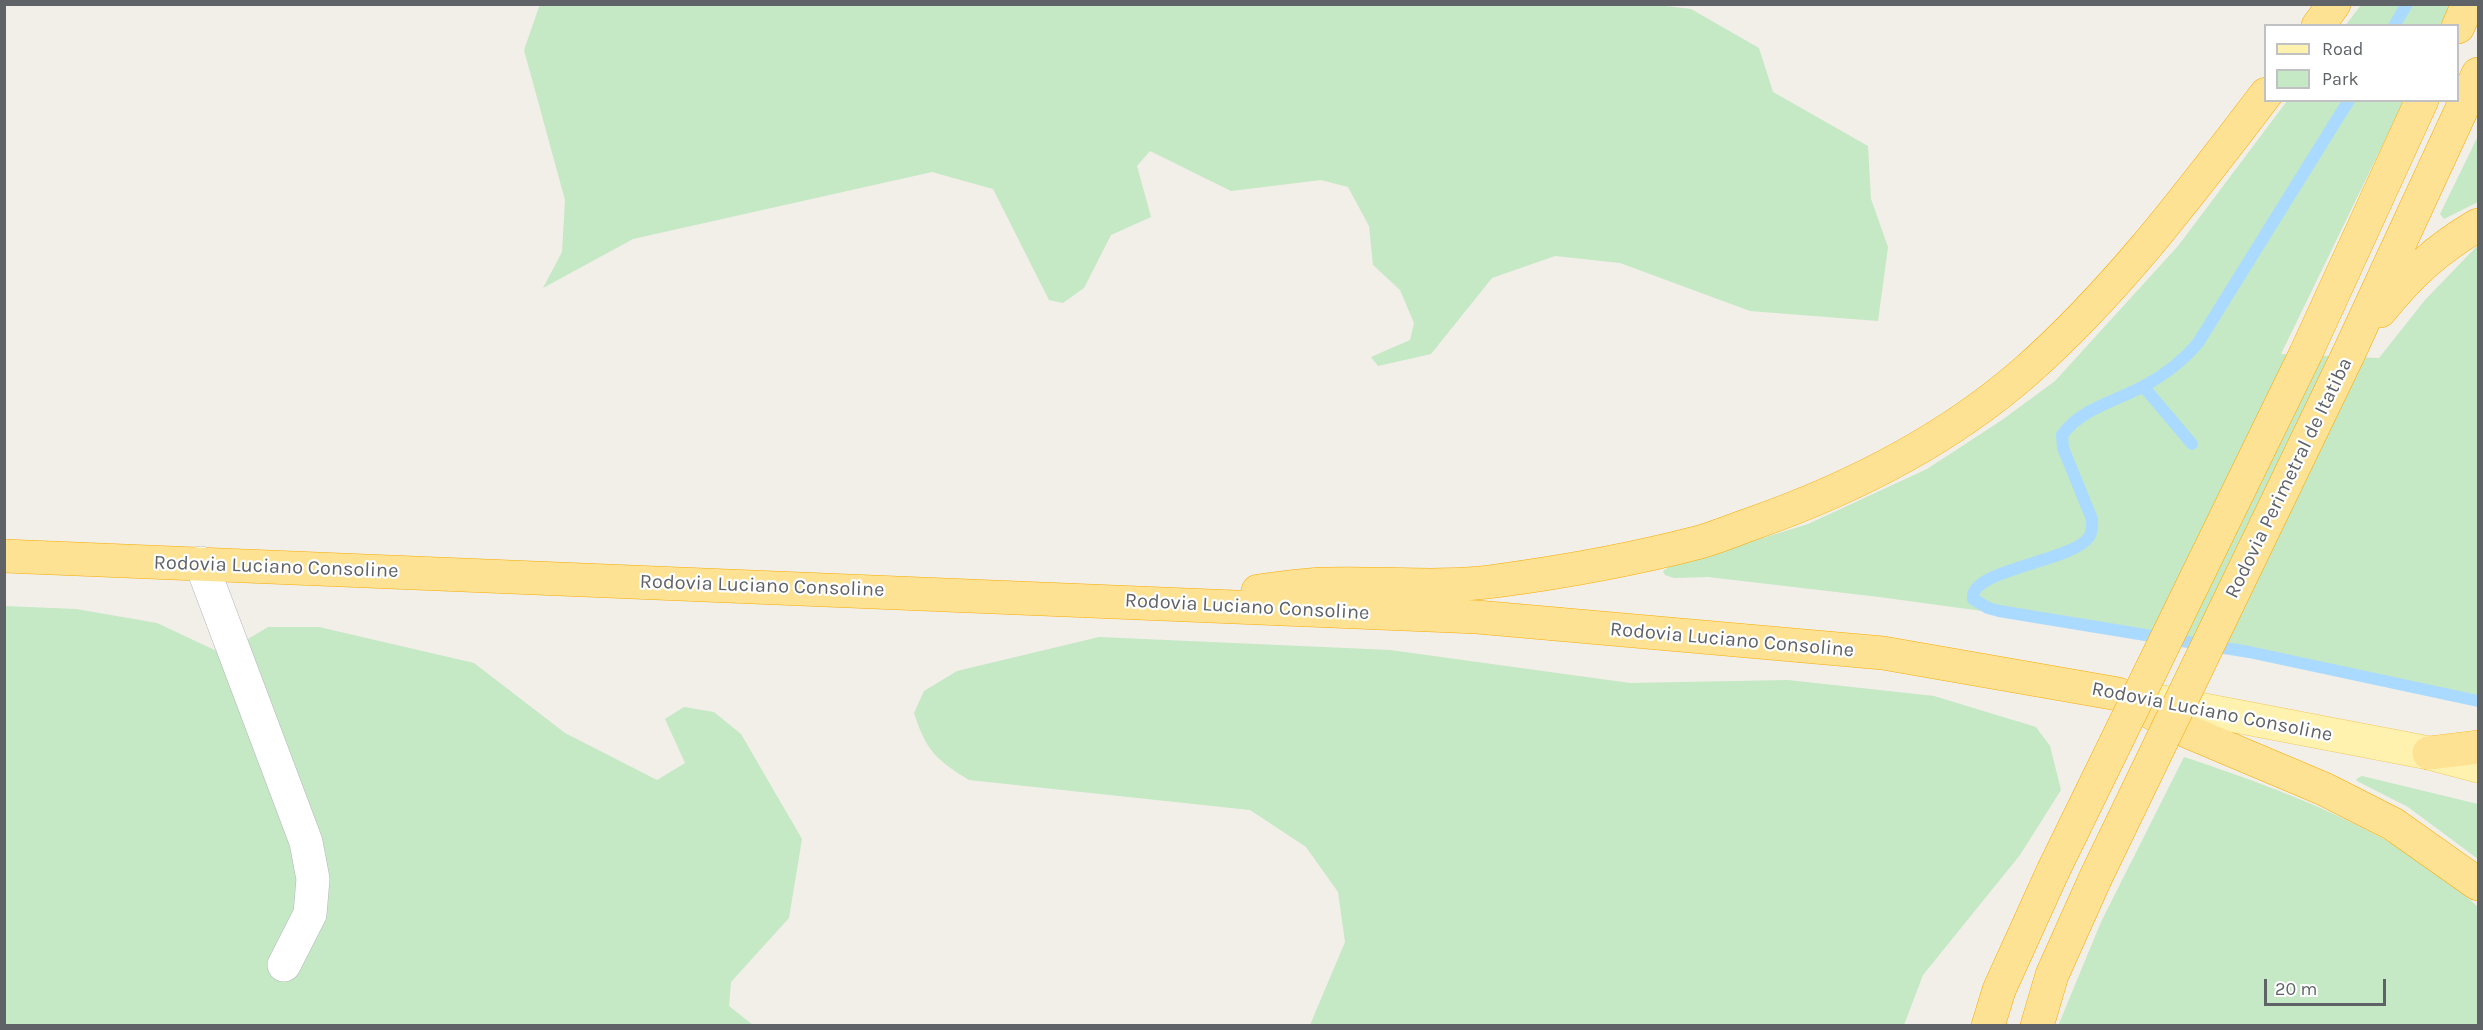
<!DOCTYPE html>
<html>
<head>
<meta charset="utf-8">
<style>
	body { margin:0 }
	#map { position:relative; width:2483px; height:1030px; overflow:hidden; background:#f1efe8; font-family:Karla,sans-serif }
	canvas { display:block }
	.frame { position:absolute; inset:0; border:6px solid #5f6368; pointer-events:none }
	.legend { position:absolute; left:2264px; top:24px; width:195px; height:78px; box-sizing:border-box; background:#fff; border:2px solid #bfc1c3; margin:0; padding:8px 10px; list-style:none; font-size:18px; color:#5f6368 }
	.legend li { display:flex; align-items:center; gap:12px; height:30px }
	.legend b { width:30px; border:2px solid #bfc1c3 }
	.scale { position:absolute; left:2264px; top:979px; width:122px; height:27px; box-sizing:border-box; border:3px solid #5f6368; border-top:0; padding-left:8px; font-size:18px; line-height:21px; white-space:nowrap; color:#5f6368; -webkit-text-stroke:4px #fff; paint-order:stroke }
</style>
</head>
<body>
<div id="map">
<canvas width="2483" height="1030"></canvas>
<div class="frame"></div>
<ul class="legend">
<li><b style="height:8px;background:#fff2af"></b>Road</li>
<li><b style="height:16px;background:#c5e8c5"></b>Park</li>
</ul>
<div class="scale">20 m</div>
</div>
<script>
const ctx = document.querySelector('canvas').getContext('2d');
ctx.lineJoin = 'round';
function fill(path, color) { ctx.fillStyle = color; ctx.fill(path, 'evenodd'); }
function stroke(path, color, width, dash) { ctx.strokeStyle = color; ctx.lineWidth = width; ctx.lineCap = dash ? 'butt' : 'round'; ctx.setLineDash(dash || []); ctx.stroke(path); }
function label(font, color, halo, rows, align = 'center') {
  ctx.font = font + ' Karla,sans-serif'; ctx.lineWidth = 4.5; ctx.setLineDash([]); ctx.textBaseline = 'middle'; ctx.strokeStyle = halo; ctx.fillStyle = color; for (const [text, x, y, turn = 0] of rows) {
    ctx.save(); ctx.translate(x, y); ctx.rotate((+turn || 0) * Math.PI / 180); ctx.textAlign = isNaN(turn) ? turn : align; if (halo) ctx.strokeText(text, 0, 0); ctx.fillText(text, 0, 0); ctx.restore();
  }
}
fill(new Path2D(`
	M540,4H1650L1691,9L1759,48L1773,92L1868,146L1871,199L1888,247L1878,321L1750,311L1620,263L1555,256L1492,278L1431,354L1378,366L1371,357L1410,340L1414,323L1400,290L1373,265L1369,226L1348,187L1321,180L1231,191L1150,151L1137,166L1151,217L1111,235L1084,288L1063,303L1049,300L993,189L932,172L633,239L543,288L562,252L565,200L524,50Z
	M2361,5H2451L2441,25L2345,26Z
	M2287,101H2404L2281,354L2379,358L2425,300L2478,245V702L2438,696L2288,662L2100,627L1879,597L1708,577L1674,578L1665,575L1663,571L1669,567L1808,524L1927,469L2002,420L2055,381L2178,246Z
	M2478,136V202L2444,219L2440,214Z
	M4,606L76,609L157,623L223,654L268,627H319L474,663L565,733L657,780L685,763L665,719L684,707L714,712L741,734L802,839L789,918L731,982L729,1006L753,1025H5Z
	M1099,637L1390,650L1630,683L1788,680L1934,696L2036,727L2050,746L2061,790L2020,855L1923,975L1904,1025H1310L1345,942L1338,892L1306,847L1250,810L969,780C936,760 926,750 914,713L924,691L957,671Z
	M2184,757C2283,790 2402,833 2478,907V1025L2058,1026L2101,922Z
	M2362,776L2478,804V859L2408,807L2357,781L2356,779Z`), '#c5e8c5');
stroke(new Path2D(`
	M2394,26L2407,4
	M2349,100L2198,343C2182,362 2166,374 2144,386C2116,401 2082,408 2062,435L2063,448L2092,519C2092,525 2093,531 2089,537C2072,562 1969,569 1973,599L1988,608L1999,611L2249,652L2478,701
	M2143,386L2192,444`), '#aadaff', 12);
const minor = new Path2D(`
	M201,563L306,842L313,879L310,914L284,965`);
const major = new Path2D(`
	M2152,700L2429,753L2478,766`);
const highway = new Path2D(`
	M2318,26L2334,4
	M2458,27L2468,4
	M2380,311C2410,274 2437,249 2478,225
	M2306,353L2422,100
	M2348,355L2478,74
	M4,556L1477,617L1883,653L2118,694L2177,727L2324,789L2393,824L2478,884
	M1258,591C1280,588 1302,585 1324,584C1381,582 1438,589 1496,581C1563,572 1635,559 1700,542C1717,537 1734,530 1751,524C1848,490 1946,441 2025,372C2117,291 2191,192 2266,94
	M2429,753L2478,747
	M1988,1026L1999,990L2053,871
	M2037,1026L2052,975L2095,879`);
stroke(minor, '#b5b8bc', 34);
stroke(major, '#f2c960', 34);
stroke(highway, '#f9ab00', 34);
stroke(minor, '#fff', 33);
stroke(major, '#fff2af', 33);
stroke(highway, '#fde293', 33);
const highwayBridge = new Path2D(`
	M2053,871L2306,353
	M2095,879L2348,355`);
stroke(highwayBridge, '#f9ab00', 34, []);
stroke(highwayBridge, '#fde293', 33);
label('20px', '#5f6368', '#fff', [
	["Rodovia Perimetral de Itatiba",2289,478,-64],
	["Rodovia Luciano Consoline",276,567,2],
	["Rodovia Luciano Consoline",762,586,2],
	["Rodovia Luciano Consoline",1247,607,3],
	["Rodovia Luciano Consoline",1732,640,5],
	["Rodovia Luciano Consoline",2212,712,11]
]);
</script>
</body>
</html>
